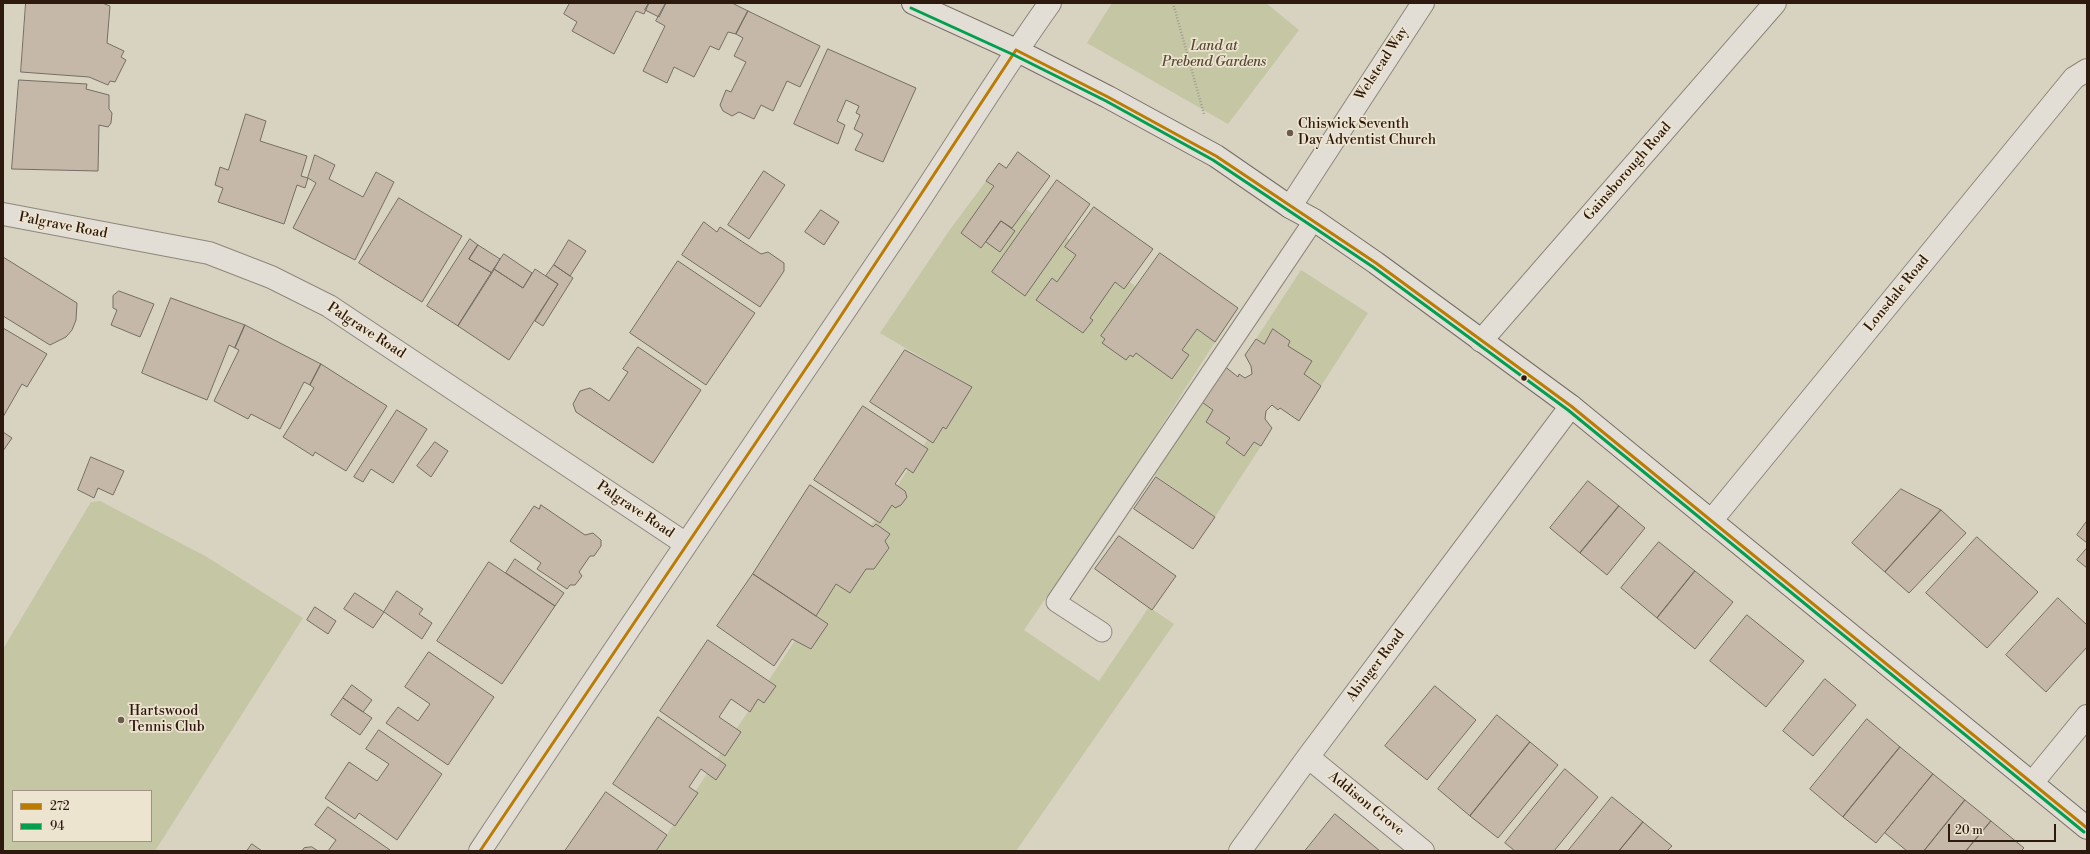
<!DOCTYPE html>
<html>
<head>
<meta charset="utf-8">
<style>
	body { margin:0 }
	#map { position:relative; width:2090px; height:854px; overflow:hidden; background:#d8d2c0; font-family:"Libre Bodoni",serif }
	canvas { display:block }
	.frame { position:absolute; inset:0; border:4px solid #2e190f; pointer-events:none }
	.legend { position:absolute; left:12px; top:790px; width:140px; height:52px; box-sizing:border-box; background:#ede4d0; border:1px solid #a19383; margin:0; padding:5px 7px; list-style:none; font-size:12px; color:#2e190f }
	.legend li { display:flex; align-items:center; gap:8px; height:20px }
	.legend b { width:20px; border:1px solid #a19383 }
	.scale { position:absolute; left:1948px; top:824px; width:108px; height:18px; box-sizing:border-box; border:2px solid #2e190f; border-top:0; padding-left:5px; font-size:12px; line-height:14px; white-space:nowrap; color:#2e190f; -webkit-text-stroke:3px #ede4d0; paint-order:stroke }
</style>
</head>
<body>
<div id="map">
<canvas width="2090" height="854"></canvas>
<div class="frame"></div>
<ul class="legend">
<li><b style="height:5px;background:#bb7c04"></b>272</li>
<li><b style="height:5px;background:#029f4e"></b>94</li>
</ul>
<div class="scale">20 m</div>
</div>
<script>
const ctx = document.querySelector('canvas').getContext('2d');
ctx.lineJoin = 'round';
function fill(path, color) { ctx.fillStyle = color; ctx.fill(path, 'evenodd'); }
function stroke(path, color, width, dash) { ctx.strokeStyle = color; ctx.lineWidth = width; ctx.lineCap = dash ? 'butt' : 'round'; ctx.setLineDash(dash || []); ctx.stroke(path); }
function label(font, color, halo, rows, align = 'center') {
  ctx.font = font + ' "Libre Bodoni",serif'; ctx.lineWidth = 3.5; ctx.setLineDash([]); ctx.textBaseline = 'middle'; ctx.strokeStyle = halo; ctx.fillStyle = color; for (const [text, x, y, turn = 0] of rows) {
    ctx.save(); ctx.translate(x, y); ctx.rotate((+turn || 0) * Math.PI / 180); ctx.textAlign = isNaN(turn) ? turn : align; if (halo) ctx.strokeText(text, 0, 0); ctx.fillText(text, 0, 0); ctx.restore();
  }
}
fill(new Path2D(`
	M1112,3H1266L1299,30L1228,124L1087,43Z
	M986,181L1215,342L1130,475L1024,630L1099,681L1149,607L1174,624L1016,851H656L965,383L880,333L949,231Z
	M1301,270L1368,313L1321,386L1304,374L1312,361L1288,346L1290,341L1273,329L1264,344L1256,339Z
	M1199,400L1213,410L1230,438L1226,443L1244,456L1254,442L1261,446L1215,517L1152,473Z
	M100,501L207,557L303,618L155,851H3V649L91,502ZM13,791H151V841H13Z`), '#c5c6a4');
const building = new Path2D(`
	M26,3H102L110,6L107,43L124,51L121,57L126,60L115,82L110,81L108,85L89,77L21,72Z
	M570,3H649L644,14L636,11L614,54L572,31L577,22L564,14Z
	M649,3H666L659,17L645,10Z
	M666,3H732L748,11L736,34L728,32L719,50L710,46L694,77L674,67L667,83L643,71L665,26L656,21Z
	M748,11L820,46L800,87L787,81L773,111L761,105L754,119L739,112L732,116L723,111L720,105L726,90L731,92L746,62L734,56L743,38L736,34Z
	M828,49L916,88L883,162L855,150L863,134L854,129L860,115L856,113L859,106L846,100L837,121L845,125L838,144L794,124Z
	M19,80L87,84L86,89L109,95V109L112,113L111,123L108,127L99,125L98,171L12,169Z
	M246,114L266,121L260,141L307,156L301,176L308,178L305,188L297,185L284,224L218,202L223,188L215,185L220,167L228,170Z
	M1018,152L1050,176L1012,228L1001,221L981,248L961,233L994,186L986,181L999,163L1006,168Z
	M315,155L335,165L329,179L363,197L376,172L394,182L355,260L293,228L316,183L308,178Z
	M764,171L785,185L749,239L728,225Z
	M1057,180L1090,204L1025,296L992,272Z
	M399,198L462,236L422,302L359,263Z
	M1094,207L1153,249L1124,289L1115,282L1090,318L1093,320L1083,333L1036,300L1052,278L1057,282L1076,255L1065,247Z
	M821,210L839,222L824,245L805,232Z
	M1001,221L1015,231L1000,252L986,242Z
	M704,222L717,232L720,227L761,254L768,252L784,263V271L760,307L682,255Z
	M470,239L478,245L469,259L492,273L458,326L427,306Z
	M569,240L586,251L570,276L554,265Z
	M478,245L500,259L492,273L469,259Z
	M1160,253L1238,308L1215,342L1197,329L1182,350L1189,355L1172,379L1136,353L1133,357L1130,355L1126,360L1102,343L1105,339L1101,336Z
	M504,254L532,273L523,288L494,269Z
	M3,257L77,303L76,320L72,330L66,337L50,345L3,316Z
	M678,261L755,313L706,385L630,333Z
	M554,265L573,278L543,326L535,321L558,284L546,276Z
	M494,269L523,288L535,269L558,284L509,360L458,326Z
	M119,291L154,304L140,337L111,325L117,310L113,308V296Z
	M171,298L245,325L235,348L229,345L207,400L142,373Z
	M245,325L321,364L310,385L304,382L280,429L251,414L248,419L214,401L239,350L235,348Z
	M3,328L47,354L27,387L22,384L3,417Z
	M1273,329L1290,341L1288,346L1312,361L1304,374L1321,386L1299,421L1280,408L1278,410L1272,405L1266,411L1265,419L1272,428L1261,446L1254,442L1244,456L1226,443L1230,438L1206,422L1213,410L1199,400L1223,365L1238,377L1239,374L1245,378L1252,374L1251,366L1245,355L1256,339L1264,344Z
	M638,347L701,390L653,463L576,412L573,404L580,391L590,388L609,401L628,372L623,369Z
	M905,350L972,387L946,429L943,427L933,443L870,402Z
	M321,364L387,406L346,471L315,452L313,456L283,437L314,388L310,385Z
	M863,406L928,449L913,473L906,468L895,484L905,491L907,497L901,505L895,508L892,505L880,523L814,480Z
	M397,410L427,429L393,483L371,469L363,482L354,477Z
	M3,432L12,438L3,451Z
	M435,442L448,451L431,477L417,466Z
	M91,457L124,471L113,495L98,488L94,498L78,490Z
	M1156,477L1215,517L1193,549L1134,509Z
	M1588,481L1619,506L1580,553L1550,528Z
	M810,485L873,527L876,524L890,534L885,541L889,548L874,569H866L850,593L836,584L816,616L753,574Z
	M1901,489L1941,510L1885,572L1852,543Z
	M541,505L585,535L593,533L601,540V546L594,556H590L579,572L582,576L575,585H570L567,589L537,569L541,563L510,541L534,506L539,509Z
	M1619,506L1645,528L1607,575L1580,553Z
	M1941,510L1966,533L1909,593L1885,572Z
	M2087,521V543L2077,535Z
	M1119,536L1176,576L1152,610L1095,569Z
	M1977,537L2038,592L1987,648L1926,593Z
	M1659,542L1695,571L1657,618L1621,588Z
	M2087,548V568L2077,560Z
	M515,559L564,593L555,606L506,573Z
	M489,562L555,606L502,684L437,641Z
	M1695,571L1733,602L1695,649L1657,618Z
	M753,574L828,624L811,649L792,639L774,666L717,626Z
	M397,591L423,609L419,614L432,623L422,639L384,612Z
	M355,593L384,612L373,628L344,609Z
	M2058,598L2087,625V647L2046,692L2006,655Z
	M315,607L336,621L328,634L307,620Z
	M1747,615L1804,661L1766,707L1710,661Z
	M708,640L776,686L764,703L758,699L750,712L731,699L719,717L741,732L725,756L660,711Z
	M429,652L494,697L448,765L386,723L398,707L418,721L430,704L405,687Z
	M1825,679L1856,705L1813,756L1783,731Z
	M352,685L372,700L363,712L343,698Z
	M1435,686L1476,720L1427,780L1385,746Z
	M343,698L372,718L360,735L331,715Z
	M1497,715L1530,742L1470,816L1438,789Z
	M658,717L726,765L716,780L701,769L689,787L698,793L675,826L613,784Z
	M1867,719L1900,747L1843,817L1810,789Z
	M379,730L442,774L397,840L359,813L355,819L325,798L349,762L377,781L389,764L366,749Z
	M1530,742L1558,765L1498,838L1470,816Z
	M1900,747L1933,774L1876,843L1843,817Z
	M1565,769L1598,797L1554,851H1515L1505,843Z
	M1933,774L1965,800L1924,851H1907L1885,833Z
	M606,792L667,835L656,851H565Z
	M1612,797L1643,822L1619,851H1568Z
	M1965,800L1991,821L1966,851H1924Z
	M328,807L390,850V851H328L336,840L315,825Z
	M1335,814L1380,851H1305Z
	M1991,821L2024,848L2021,851H1966Z
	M1643,822L1672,846L1667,851H1619Z
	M252,844L262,851H247Z
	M312,847L318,851H302L304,848Z`);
fill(building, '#c5b8a8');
stroke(building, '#756e64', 1);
const lane = new Path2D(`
	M1102,632L1056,602L1314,220`);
const street = new Path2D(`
	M1290,207L1423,3
	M3,214L209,253L271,277L329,306L686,544
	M1481,341L1775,3
	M1711,521L2074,78L2087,70
	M1308,757L1423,851
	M2032,783L2087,716
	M480,851C616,646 756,442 894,238C947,160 995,80 1050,3
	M1240,851L1308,757L1571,406`);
const secondary = new Path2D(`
	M913,3L1016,50L1108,97L1216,156L1290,207L1314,220L1376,263L1571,406L2087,828`);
stroke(lane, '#8d877c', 21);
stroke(street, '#8d877c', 24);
stroke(secondary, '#756e64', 24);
stroke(new Path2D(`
	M1173,3L1204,114`), '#a19c95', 2.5, [1, 2]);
stroke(lane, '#e2ded5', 19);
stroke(street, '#e2ded5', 22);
stroke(secondary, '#e2ded5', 22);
stroke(new Path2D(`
	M1016,50L1108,97L1216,156L1376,263L1571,406L2087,828
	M480,851L817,352L1016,50`), '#bb7c04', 3);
stroke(new Path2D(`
	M911,8L1014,55L1106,101L1213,160L1373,267L1568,410L2084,832`), '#029f4e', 3);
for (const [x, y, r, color] of [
	[1290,133,4,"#6a5a4d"],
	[1524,378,3.5,"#2e190f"],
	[121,720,4,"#6a5a4d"]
]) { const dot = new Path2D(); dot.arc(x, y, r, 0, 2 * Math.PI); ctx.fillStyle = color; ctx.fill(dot); stroke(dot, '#ede4d0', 1.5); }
label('italic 14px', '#564a35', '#ede4d0', [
	["Land at",1214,47],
	["Prebend Gardens",1214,63]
]);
label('14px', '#2e190f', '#ede4d0', [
	["Welstead Way",1382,64,-57],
	["Gainsborough Road",1628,172,-49],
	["Palgrave Road",63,226,11],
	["Lonsdale Road",1897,294,-51],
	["Palgrave Road",366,331,33],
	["Palgrave Road",635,510,34],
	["Abinger Road",1376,666,-53],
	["Addison Grove",1366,804,39]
]);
label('14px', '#2e190f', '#ede4d0', [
	["Chiswick Seventh",1298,125],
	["Day Adventist Church",1298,141],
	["Hartswood",129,712],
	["Tennis Club",129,728]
], 'left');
</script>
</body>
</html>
